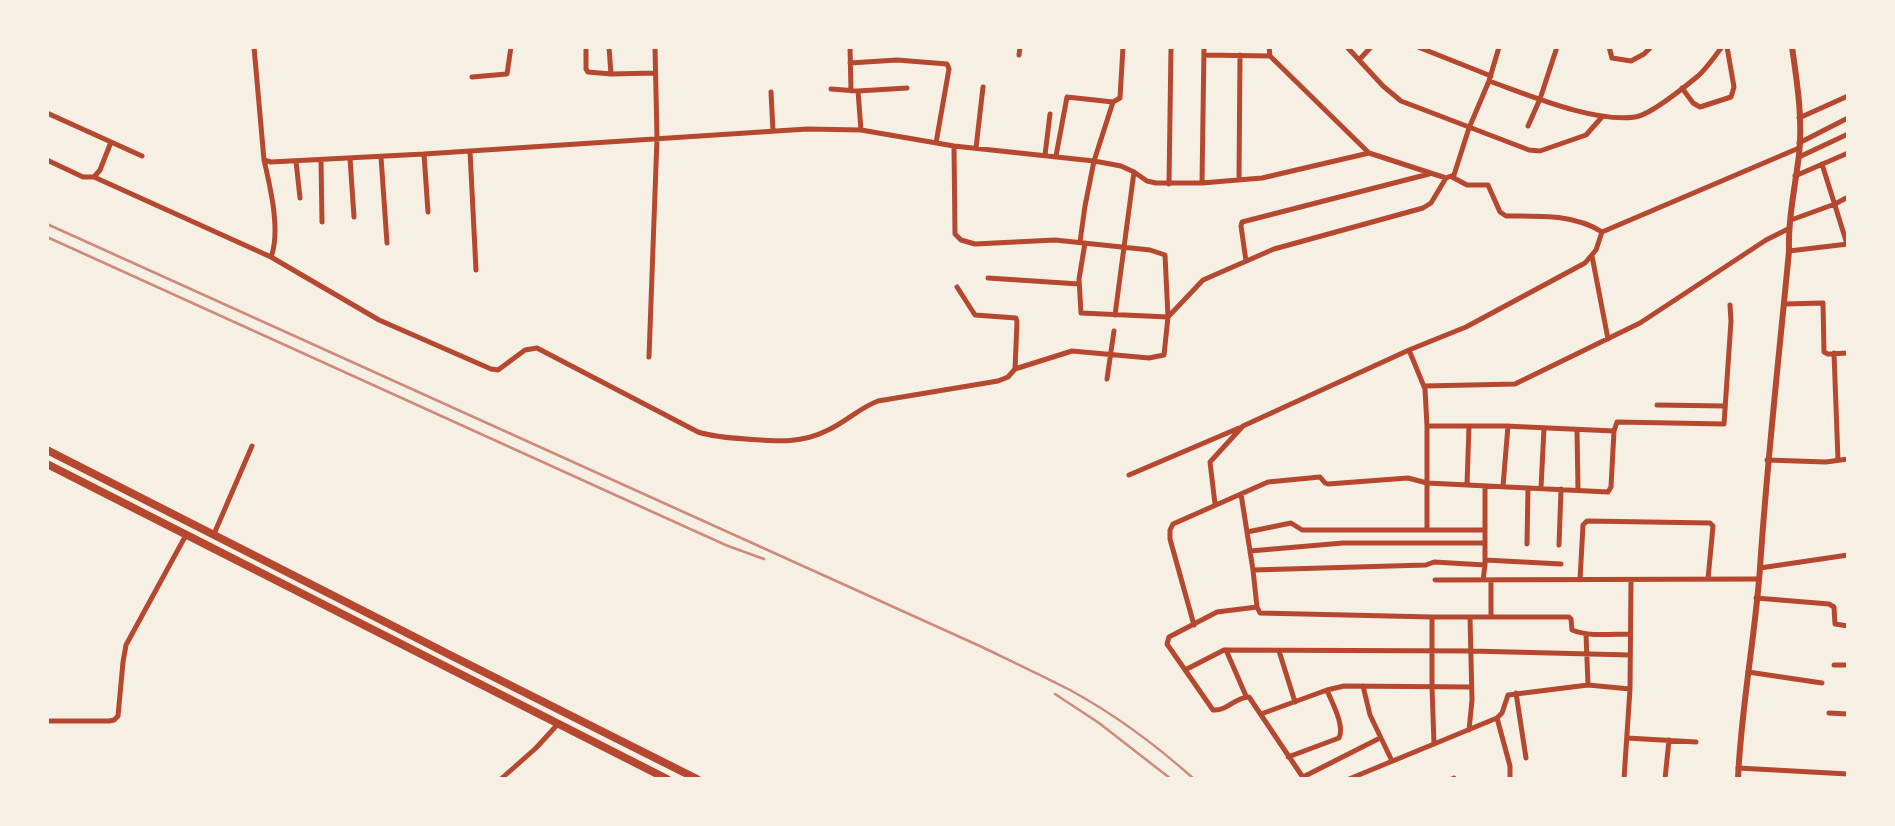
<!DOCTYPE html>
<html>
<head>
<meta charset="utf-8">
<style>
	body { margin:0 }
	#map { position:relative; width:1895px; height:826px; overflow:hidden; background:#f6efe4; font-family:"Source Sans 3",sans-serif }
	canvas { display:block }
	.frame { position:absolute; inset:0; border:49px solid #f6efe4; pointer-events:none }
</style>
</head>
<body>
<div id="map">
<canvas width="1895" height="826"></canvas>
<div class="frame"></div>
</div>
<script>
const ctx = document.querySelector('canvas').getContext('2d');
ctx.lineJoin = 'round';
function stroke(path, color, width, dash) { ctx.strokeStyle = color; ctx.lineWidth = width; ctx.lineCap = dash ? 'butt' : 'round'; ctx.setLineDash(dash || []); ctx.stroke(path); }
stroke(new Path2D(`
	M254,47L264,160L271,162L424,154L807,129L861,130L954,146L1094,161L1121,166L1134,172L1147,181L1156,183H1202L1262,178L1369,153
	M586,47V69L588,72L611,74L655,73
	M609,47L611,74
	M850,47L851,91
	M1269,47L1270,56L1369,153L1446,178L1454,175L1469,128L1489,81L1499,47
	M1347,47L1383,86L1401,101L1529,150L1540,151L1586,135L1602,117
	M1418,47L1491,76
	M1609,47L1612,58L1631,61L1644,54L1651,47
	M1019,55L1020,47
	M1204,55L1270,56
	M1359,60L1371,47
	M850,63L897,60L947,64L949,69L936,143
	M472,77L507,74L511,47
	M1489,81C1529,95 1594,123 1635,117C1650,115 1685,87 1698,76C1707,68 1714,57 1722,47
	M1682,88L1693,103L1700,107L1731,97L1734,87L1727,47
	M831,89L858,91L907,88
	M858,91L861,130
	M771,92L773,131
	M47,113L142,156
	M1799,118L1848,96
	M1528,126L1540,99L1557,47
	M1799,143L1848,118
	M954,146L955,234L961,240L975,244L1055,240L1150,250L1165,255L1168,317L1164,355L1149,358L1072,351L1015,369
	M976,148L983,87
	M470,151L476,270
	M424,154L428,212
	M1045,155L1050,114
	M1056,156L1067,97L1113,102
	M381,157L387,243
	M1799,157L1848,134
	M350,158L354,217
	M47,160L83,177H94L100,170L111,142
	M264,160C270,186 281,231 271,257
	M321,160L322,222
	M296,161L300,198
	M1822,164L1847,244
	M1795,176L1848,153
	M94,177L271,257L379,320L491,369L498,370L525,350L537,348L698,432C714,437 730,438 746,439C775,441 800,444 826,431C845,423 859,408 878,401L998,381L1008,377L1015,369L1017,322L1016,318L975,315L957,287
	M1452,177L1467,185H1488L1500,212L1506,216C1539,216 1574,214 1602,232
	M1239,179L1240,55
	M1202,183L1204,47
	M1169,184L1171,47
	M1791,220L1835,204L1848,197
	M1080,242L1085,206L1094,161L1113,102L1120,98L1123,47
	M1085,243L1079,279L1081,313L1168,317L1203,280L1274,249L1423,208L1431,203L1446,178
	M1789,251L1848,244
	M1592,256L1608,339
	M1246,261L1241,226L1242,222L1429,174
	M988,278L1079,284
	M1784,304L1823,303L1824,352L1828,354L1848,353
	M1115,315L1134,172
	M1409,350L1425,389L1427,426
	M1834,353L1838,460
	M649,357L657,138L655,47
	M1107,379L1114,331
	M1424,386L1515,384L1640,323L1766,240L1788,229
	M1657,405L1725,406
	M1577,430L1578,490
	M1767,460L1826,462L1848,459
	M1129,475L1239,428
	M1467,485L1469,426
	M1503,486L1508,426
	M1541,488L1544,428
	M1241,494L1253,570L1257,607L1260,613L1432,617H1569L1571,619L1572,630C1589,637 1612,634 1630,634
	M1215,504L1210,462L1243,426L1409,350L1466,327L1585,263L1596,250L1602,232L1799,148
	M1427,530V426H1505L1614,431L1617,422L1724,424L1731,321L1730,305
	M1247,532L1291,523L1302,530H1485
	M214,534L252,446
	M1527,544L1528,488
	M1559,545L1561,489
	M1250,551L1343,543H1485
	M1485,560L1561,564
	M1760,568L1848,555
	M1253,570L1426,565L1434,562L1485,565
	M1435,580L1758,579
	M1483,580L1485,565V486
	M1491,580V617
	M1580,580L1583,525L1587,521L1710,523L1713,526L1708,579
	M1756,598L1829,604L1834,607L1835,624L1848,626
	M1257,607L1217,612L1169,637L1167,644L1213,710C1228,711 1235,697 1249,697L1304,779
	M1432,617V687L1434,744
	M1194,625L1170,539V530L1173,524L1268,482L1320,477L1325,483L1328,484L1408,478L1427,483L1608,492L1611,487L1614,431
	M1586,634L1588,685
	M1226,650L1246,696
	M1279,651L1295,702
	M1834,665H1848
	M1185,670L1224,650L1471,651L1630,655
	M1748,672L1822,683
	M1363,686L1370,715L1392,761
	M1516,693L1526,758
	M1829,713L1848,714
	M1261,714L1327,690L1344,686L1470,687
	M1497,718L1510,766V779
	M47,721H109L114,720L118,716L123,662L126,645L186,535
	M1469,730L1472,700L1470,617
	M1627,738L1696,742
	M1288,757L1339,738C1345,725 1332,703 1327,690
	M1738,768L1848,774
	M1303,777L1380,738
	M501,779L536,748L558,724
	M1349,779L1497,718L1502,713L1508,695L1588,685L1630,689
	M1452,779L1454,778
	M1624,779L1630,689L1631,580
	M1665,779L1669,740`), '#b5482f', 5);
stroke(new Path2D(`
	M1738,779C1741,708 1755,638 1760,568C1767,462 1779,357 1789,251C1788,219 1795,187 1799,155C1803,119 1797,82 1792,47`), '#b5482f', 6);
stroke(new Path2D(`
	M47,450L452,656L697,779
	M47,464L667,779`), '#b5482f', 8);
stroke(new Path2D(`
	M47,224L982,647C1011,661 1041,675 1070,690C1114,714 1156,745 1194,779
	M47,237L688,528L728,546L764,559
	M1055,694L1099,723L1171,779`), '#cf8b77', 2.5);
</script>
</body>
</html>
